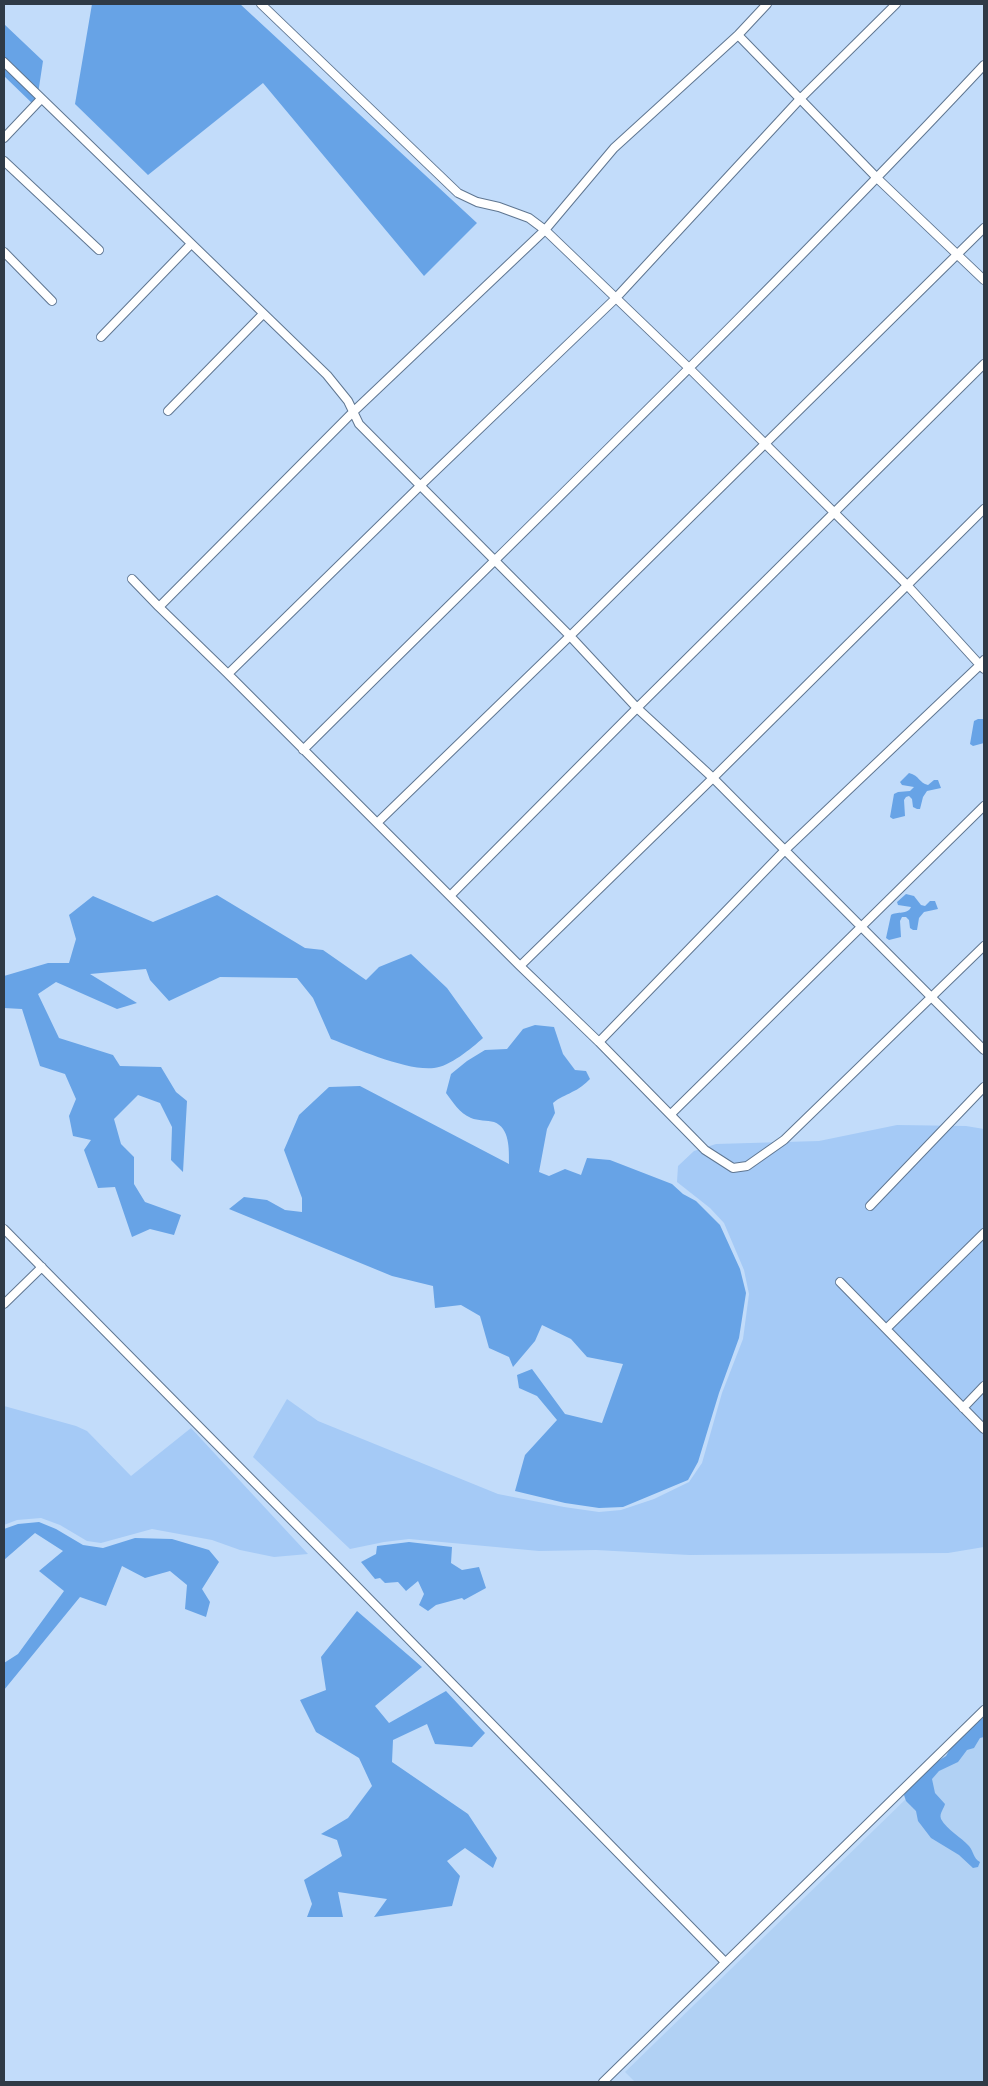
<!DOCTYPE html>
<html>
<head>
<meta charset="utf-8">
<style>
	body { margin:0 }
	#map { position:relative; width:988px; height:2086px; overflow:hidden; background:#c2dcfa; font-family:Cabin,sans-serif }
	canvas { display:block }
	.frame { position:absolute; inset:0; border:5px solid #2f3a46; pointer-events:none }
</style>
</head>
<body>
<div id="map">
<canvas width="988" height="2086"></canvas>
<div class="frame"></div>
</div>
<script>
const ctx = document.querySelector('canvas').getContext('2d');
ctx.lineJoin = 'round';
function fill(path, color) { ctx.fillStyle = color; ctx.fill(path, 'evenodd'); }
function stroke(path, color, width, dash) { ctx.strokeStyle = color; ctx.lineWidth = width; ctx.lineCap = dash ? 'butt' : 'round'; ctx.setLineDash(dash || []); ctx.stroke(path); }
fill(new Path2D(`
	M984,1723V2082H635L625,2072Z`), '#b1d1f4');
fill(new Path2D(`
	M897,1125L966,1126L984,1129V1547L948,1553L689,1555L596,1550L539,1551L409,1539L384,1542L350,1549L253,1457L287,1399L318,1421L498,1494L564,1507L599,1512L621,1510L654,1499L689,1482L702,1463L722,1393L743,1339L749,1294L744,1270L724,1223L710,1208L677,1182L678,1166L694,1151L716,1144L819,1141Z
	M4,1406L76,1426L87,1431L131,1476L191,1428L308,1554L274,1557L240,1550L212,1540L152,1529L101,1543L87,1541L60,1525L41,1518L17,1520L4,1525Z`), '#a5caf6');
fill(new Path2D(`
	M92,4H240L477,223L424,276L263,83L148,175L75,104Z
	M4,24L43,61L36,107L4,76Z
	M978,719H984V743L973,746L970,744L974,721Z
	M909,773C920,776 919,783 928,785L934,780H938L941,788L927,791L923,797L920,809H917L913,807L912,799L909,796L906,797L904,800L905,816L893,819L890,817L894,794L898,792L910,791L914,787L902,785L900,782Z
	M906,894L914,896L921,905L925,906L930,901H935L938,909L924,912L919,918L917,930H913L910,928L909,920L906,917H902L900,921L901,937L889,940L886,938L891,915C897,911 908,915 911,907L898,905L897,902Z
	M217,895L305,948L323,950L366,980L379,967L411,954L447,988L483,1038C472,1048 449,1067 434,1068C406,1071 358,1049 331,1039L313,998L297,978L220,977L169,1001L150,980L146,969L90,974L137,1003L117,1009L56,982L38,994L59,1038L113,1055L120,1066L161,1067L176,1092L187,1101L183,1172L171,1160L172,1127L160,1103L138,1095L114,1119L121,1144L134,1157V1184L145,1202L181,1215L174,1235L150,1229L132,1237L115,1187L98,1188L84,1150L91,1140L73,1136L69,1116L76,1099L65,1074L40,1066L22,1009L4,1008V976L48,963H69L76,939L69,915L93,896L153,922Z
	M535,1025L554,1027L563,1054L575,1070L586,1071L590,1079C585,1084 579,1089 572,1092C565,1096 560,1097 553,1103L555,1113L547,1129L539,1172L549,1176L565,1169L581,1175L587,1158L610,1160L672,1184L683,1194L696,1201L720,1225L740,1269L746,1293L739,1338L719,1393L698,1462L688,1480L623,1507L599,1508L565,1503L515,1491L525,1455L557,1420L537,1396L519,1388L517,1375L532,1369L565,1414L602,1423L623,1364L587,1357L571,1339L542,1325L535,1341L513,1367L509,1357L489,1348L480,1316L461,1305L435,1308L433,1286L392,1276L229,1209L244,1197L267,1200L285,1210L302,1212V1198L284,1150L299,1115L329,1087L360,1086L509,1164C509,1149 510,1128 494,1122C487,1120 478,1121 471,1118C459,1113 453,1102 446,1093L451,1074L467,1061L485,1050L507,1049L523,1029Z
	M39,1522L56,1529L83,1545L103,1548L135,1538L172,1539L209,1550L219,1562L202,1589L210,1602L206,1617L185,1609L187,1585L170,1571L145,1578L122,1566L106,1606L80,1597L4,1690V1663L18,1654L64,1591L39,1571L63,1551L35,1533L4,1560V1529L18,1524Z
	M409,1542L452,1547L451,1563L462,1570L479,1567L486,1588L464,1600L462,1598L436,1605L428,1611L419,1605L424,1594L418,1581L406,1591L398,1582L385,1583L380,1578L375,1579L361,1562L376,1554L377,1546Z
	M357,1611L422,1667L375,1706L389,1723L446,1691L485,1733L472,1747L435,1744L427,1724L393,1740L392,1762L468,1814L497,1858L493,1868L465,1848L447,1861L460,1876L452,1906L374,1917L387,1899L338,1892L343,1917H307L312,1904L304,1880L342,1856L337,1840L321,1834L348,1818L372,1786L359,1758L316,1732L300,1700L326,1690L321,1657Z
	M984,1717V1737L980,1738L974,1748L967,1750L958,1762L939,1771L932,1779L935,1793L945,1804C944,1809 939,1813 941,1819C947,1830 961,1837 969,1846C974,1852 973,1858 980,1862L978,1867L973,1868L959,1855L931,1838L918,1821L916,1811L906,1801L904,1795L906,1789L933,1764L946,1756L951,1747L961,1738L966,1730Z`), '#67a3e6');
const street = new Path2D(`
	M261,4L458,193L477,202L499,207L529,218L545,230L690,369L907,585L980,665L984,660
	M738,35L878,179L984,280
	M4,62L327,375L348,401L359,424L570,636L637,708L713,778L984,1050
	M4,138L41,99
	M4,161L99,250
	M4,252L52,301
	M101,337L191,244
	M168,411L263,314
	M132,579L159,607L228,674L421,485L615,299L800,99L896,4
	M159,607L352,413L545,230L614,148L738,35L767,4
	M228,674L520,966L599,1042L705,1150L733,1168L747,1166L784,1140L984,946
	M303,750C531,523 764,300 984,65
	M377,823L570,636L984,228
	M450,896L637,708L984,364
	M520,966L713,778L984,509
	M599,1042L786,849L980,665L984,669
	M671,1114L984,806
	M870,1206L984,1087
	M4,1229L337,1566L725,1962
	M840,1282L984,1429
	M4,1304L42,1267
	M886,1329L984,1233
	M963,1408L984,1386
	M603,2082L984,1710`);
stroke(street, '#5f7691', 10);
stroke(street, '#fff', 8);
</script>
</body>
</html>
